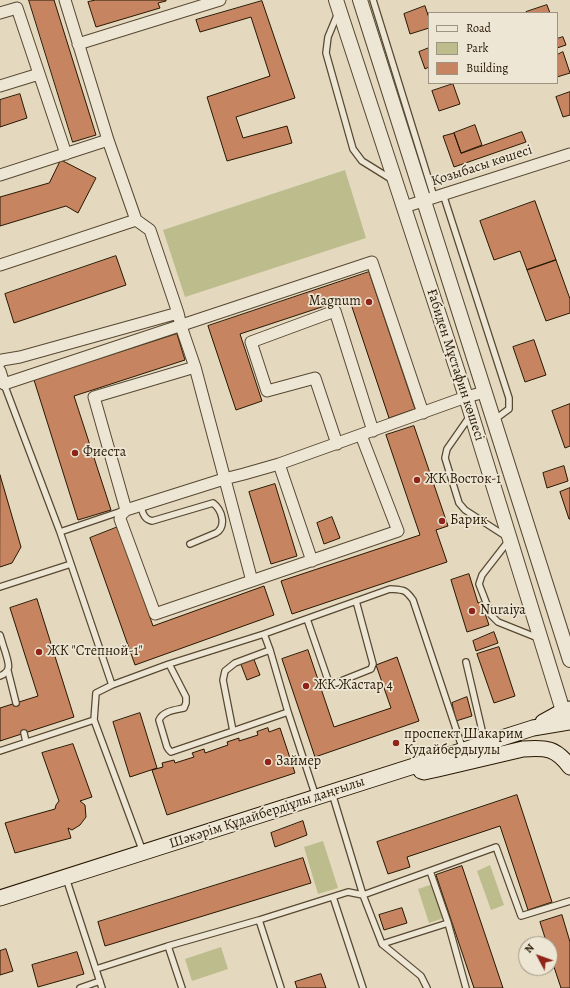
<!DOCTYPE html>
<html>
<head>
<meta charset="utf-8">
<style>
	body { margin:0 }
	#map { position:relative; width:570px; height:988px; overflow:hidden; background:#e4d8be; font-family:Alegreya,serif }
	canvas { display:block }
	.legend { position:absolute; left:428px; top:12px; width:130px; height:72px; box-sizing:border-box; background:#ede6d5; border:1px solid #9e9481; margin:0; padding:5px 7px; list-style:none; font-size:12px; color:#281802 }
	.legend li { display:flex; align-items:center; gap:8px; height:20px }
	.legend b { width:20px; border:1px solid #9e9481 }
	.north { position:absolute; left:518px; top:936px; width:40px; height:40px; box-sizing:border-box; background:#ede6d5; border:1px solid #9e9481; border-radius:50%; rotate:311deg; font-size:11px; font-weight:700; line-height:16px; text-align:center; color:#281802 }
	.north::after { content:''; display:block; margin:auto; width:14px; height:18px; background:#8f2418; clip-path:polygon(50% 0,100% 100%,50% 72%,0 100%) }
</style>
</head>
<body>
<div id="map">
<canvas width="570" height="988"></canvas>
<ul class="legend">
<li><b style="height:5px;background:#ede6d5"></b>Road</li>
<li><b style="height:11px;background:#bcbc8c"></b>Park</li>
<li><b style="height:11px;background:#c68460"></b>Building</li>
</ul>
<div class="north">N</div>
</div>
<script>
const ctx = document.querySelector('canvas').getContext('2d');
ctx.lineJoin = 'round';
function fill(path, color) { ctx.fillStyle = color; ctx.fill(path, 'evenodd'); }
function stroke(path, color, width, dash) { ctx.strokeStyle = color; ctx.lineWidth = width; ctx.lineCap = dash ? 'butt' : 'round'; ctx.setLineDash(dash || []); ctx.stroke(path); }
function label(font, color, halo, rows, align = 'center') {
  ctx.font = font + ' Alegreya,serif'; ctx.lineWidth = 3.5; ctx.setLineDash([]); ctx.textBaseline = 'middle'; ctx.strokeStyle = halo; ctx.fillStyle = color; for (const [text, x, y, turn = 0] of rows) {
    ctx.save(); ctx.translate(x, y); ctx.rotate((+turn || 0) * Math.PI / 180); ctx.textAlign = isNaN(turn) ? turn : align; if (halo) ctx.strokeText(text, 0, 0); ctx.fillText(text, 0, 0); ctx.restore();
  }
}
fill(new Path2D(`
	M345,170L366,238L185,297L163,230Z
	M323,841L338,888L318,894L304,847Z
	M490,865L504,905L491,910L477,871Z
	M433,884L444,918L429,923L418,889Z
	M221,947L228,969L192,981L185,959Z`), '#bcbc8c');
const building = new Path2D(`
	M29,0H54L96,135L73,142Z
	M96,0H166V1L158,3L160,8L96,27L88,2Z
	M262,1L295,98L236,117L243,138L287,126L292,143L227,161L207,97L270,76L251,17L200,32L196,20Z
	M547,5L550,13H526V12Z
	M425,6L429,18V28L410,34L404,14Z
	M563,37L566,45L557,48V39Z
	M429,48V67L425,69L419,52Z
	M563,52L570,73L557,77V55Z
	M453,84L460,104L439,111L432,91Z
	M570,92V115L563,117L556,97Z
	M20,94L27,118L0,127V100Z
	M475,125L482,145L461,153L454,133Z
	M522,132L526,142L454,167L443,136L454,133L461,153Z
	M61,160L96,178L78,213L66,206L0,226V197L49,183Z
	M535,201L556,260L527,270L520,251L494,260L480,221Z
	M116,256L126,285L14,323L5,294Z
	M556,260L570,299V313L546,321L527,270Z
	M369,272L415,409L389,418L349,298L240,334L262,401L236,410L208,326Z
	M177,334L185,360L74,396L111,510L78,520L34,380Z
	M534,340L546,375L525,382L513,347Z
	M570,404V446L565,448L552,411Z
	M414,426L448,526L436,530L447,562L292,614L281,581L420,535L386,435Z
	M564,466L568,481L547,488L543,473Z
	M0,475L21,547L12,563L0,567Z
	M275,484L297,556L271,564L249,492Z
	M570,488V519H569L560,492Z
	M332,517L340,538L324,544L317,523Z
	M118,527L153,626L264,586L274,615L135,665L90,538Z
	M469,574L478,603L481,602L489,625L467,632L451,580Z
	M37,599L74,717L0,741V708L38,696L10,608Z
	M494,632L498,643L476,651L473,641Z
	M499,647L515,696L494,703L477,654Z
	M308,650L334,727L391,708L376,665L397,657L419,721L315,757L282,659Z
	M253,657L260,675L247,680L240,662Z
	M467,697L472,716L456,721L452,703Z
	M140,713L157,768L130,777L113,722Z
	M268,728L269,732L280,728L295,773L167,815L152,770L163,767L162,763L174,760L175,763L194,757L192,753L204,749L205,753L228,745L227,742L239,738V741L258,735L257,732Z
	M73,744L92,797L80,801L85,805L86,817L80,825L72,830L68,828L71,838L15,853L5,823L55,809L56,805L59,801L42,753Z
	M517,795L552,902L528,910L500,826L407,857L410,867L388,874L377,842Z
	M303,821L307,835L275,847L271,833Z
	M303,858L311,883L105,946L98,922Z
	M462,866L503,988H474L436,875Z
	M402,908L407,923L384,930L379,915Z
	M562,915L570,942V988H561L550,955V944H547L540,922Z
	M6,949L13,971L0,975V951Z
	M77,952L84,974L38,987L32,965Z
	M321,974L326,988H297L295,982Z`);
fill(building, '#c68460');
stroke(building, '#281802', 1);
const service = new Path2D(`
	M373,0L434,197
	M338,13L328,37L326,53L353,149L362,161L391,179
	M443,194L509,398V409L494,420
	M2,385L4,384L60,532L112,685L169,664L264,634L390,589C404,590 405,589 413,600L463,750
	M470,416L447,449L445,458L459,503L465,510L510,539L482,575L479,584L491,615L498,622L538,638
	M140,505C143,512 143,519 152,521L213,503C222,510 227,526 216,533L190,544
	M60,532L122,511
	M0,587L71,564
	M307,619L328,680L332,682L336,683L371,669L373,664L356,601
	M0,635C2,641 3,646 5,651C8,662 13,671 0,676
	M270,650L288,712
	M466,662L485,743
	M169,664L186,697V703L184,708C175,710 163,711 159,720L167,747L169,750L171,752L233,731L223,680L225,671L235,663L270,650L264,634
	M8,671L16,703
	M94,720L143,852
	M233,731L288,712L316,797
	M24,733L26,742
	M0,751L94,720L96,693L112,685
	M332,793L363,895L496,847L521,916L570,901
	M66,878L102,988
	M333,897L363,988
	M259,920L281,988
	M448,923L466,988
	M382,944L421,976L427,988
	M168,946L259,920L348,892L363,895L382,944L448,923L430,871
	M96,969L168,946L182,988
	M80,988L100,981`);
const minor = new Path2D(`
	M65,0L108,140
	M0,13L17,8L66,154
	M78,44L220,0
	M0,86L39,74
	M0,175L108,140L136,220L150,230L178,313L181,326L195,367
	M404,207L570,154
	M0,265L136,220
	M0,362L2,360L20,357L178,313
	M0,371L4,384L372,262L423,413
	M337,444L315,378L267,391L251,342L335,311L373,431
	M279,464L312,561
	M126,510L121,515L120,519L155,614L398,531L361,435
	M252,581L195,367L94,397L126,510L224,479L244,474L279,464L466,397L485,392`);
const tertiary = new Path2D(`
	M336,0L466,397L563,711
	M360,0L570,660`);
const secondary = new Path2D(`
	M543,722L563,711L570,709
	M421,771L424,772L438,769L523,749C546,747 556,748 570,767
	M0,898L533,728L570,722`);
stroke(service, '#574831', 8);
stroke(minor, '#574831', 13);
stroke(tertiary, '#574831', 16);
stroke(secondary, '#281802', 17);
stroke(service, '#ede6d5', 5.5);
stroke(minor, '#ede6d5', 11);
stroke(tertiary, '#ede6d5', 14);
stroke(secondary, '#ede6d5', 15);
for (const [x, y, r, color] of [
	[369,302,4,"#8f2418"],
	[75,453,4,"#8f2418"],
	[417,480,4,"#8f2418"],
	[442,521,4,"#8f2418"],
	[472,611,4,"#8f2418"],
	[39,652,4,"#8f2418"],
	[306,686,4,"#8f2418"],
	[396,743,4,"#8f2418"],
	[268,762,4,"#8f2418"]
]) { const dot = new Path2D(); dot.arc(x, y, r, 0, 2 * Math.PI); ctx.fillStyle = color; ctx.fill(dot); stroke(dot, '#ede6d5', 1.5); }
label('14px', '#281802', '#ede6d5', [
	["Қозыбасы көшесі",482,166,-18],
	["Ғабиден Мұстафин көшесі",455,365,72],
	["Шәкәрім Құдайбердіұлы даңғылы",267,813,-18]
]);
label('14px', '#281802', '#ede6d5', [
	["Magnum",361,302,"right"],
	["Фиеста",83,453],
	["ЖК Восток-1",425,480],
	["Барик",450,521],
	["Nuraiya",480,611],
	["ЖК \"Степной-1\"",47,652],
	["ЖК Жастар 4",314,686],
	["проспект Шaкaрим",404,735],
	["Кудайбердыулы",404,751],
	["Займер",276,762]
], 'left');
</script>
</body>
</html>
